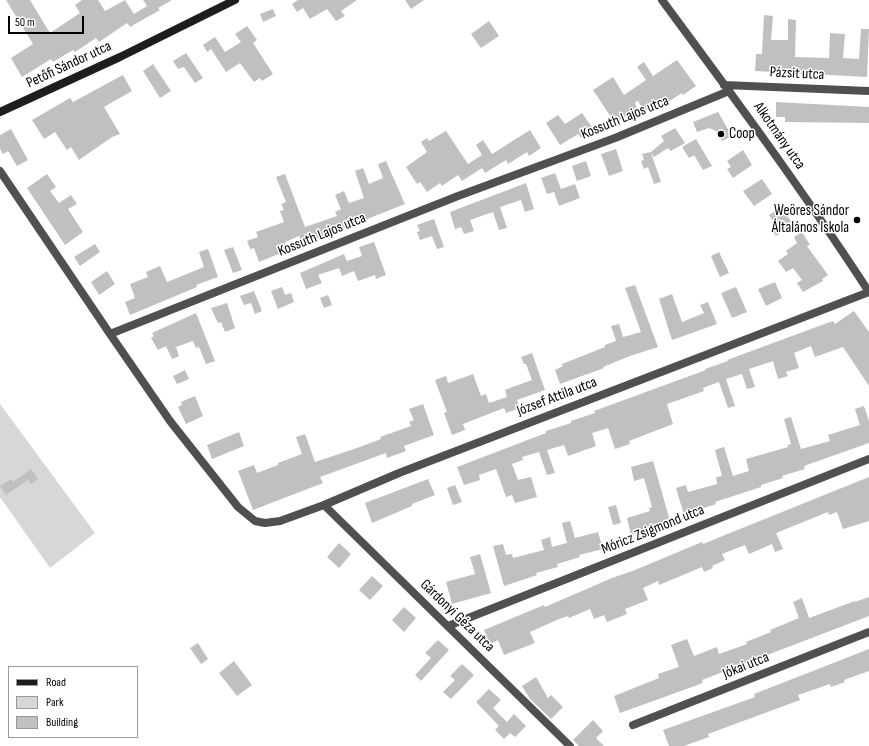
<!DOCTYPE html>
<html>
<head>
<meta charset="utf-8">
<style>
	body { margin:0 }
	#map { position:relative; width:869px; height:746px; overflow:hidden; background:#fff; font-family:"Sofia Sans Condensed",sans-serif }
	canvas { display:block }
	.legend { position:absolute; left:8px; top:666px; width:130px; height:72px; box-sizing:border-box; background:#fff; border:1px solid #999; margin:0; padding:5px 7px; list-style:none; font-size:12px; color:#000 }
	.legend li { display:flex; align-items:center; gap:8px; height:20px }
	.legend b { width:20px; border:1px solid #999 }
	.scale { position:absolute; left:8px; top:16px; width:76px; height:18px; box-sizing:border-box; border:2px solid #000; border-top:0; padding-left:5px; font-size:12px; line-height:14px; white-space:nowrap; color:#000; -webkit-text-stroke:3px #fff; paint-order:stroke }
</style>
</head>
<body>
<div id="map">
<canvas width="869" height="746"></canvas>
<ul class="legend">
<li><b style="height:5px;background:#1d1d1d"></b>Road</li>
<li><b style="height:11px;background:#d7d7d7"></b>Park</li>
<li><b style="height:11px;background:#c0c0c0"></b>Building</li>
</ul>
<div class="scale">50 m</div>
</div>
<script>
const ctx = document.querySelector('canvas').getContext('2d');
ctx.lineJoin = 'round';
function fill(path, color) { ctx.fillStyle = color; ctx.fill(path, 'evenodd'); }
function stroke(path, color, width, dash) { ctx.strokeStyle = color; ctx.lineWidth = width; ctx.lineCap = dash ? 'butt' : 'round'; ctx.setLineDash(dash || []); ctx.stroke(path); }
function label(font, color, halo, rows, align = 'center') {
  ctx.font = font + ' "Sofia Sans Condensed",sans-serif'; ctx.lineWidth = 3; ctx.setLineDash([]); ctx.textBaseline = 'middle'; ctx.strokeStyle = halo; ctx.fillStyle = color; for (const [text, x, y, turn = 0] of rows) {
    ctx.save(); ctx.translate(x, y); ctx.rotate((+turn || 0) * Math.PI / 180); ctx.textAlign = isNaN(turn) ? turn : align; if (halo) ctx.strokeText(text, 0, 0); ctx.fillText(text, 0, 0); ctx.restore();
  }
}
fill(new Path2D(`
	M0,404L95,533L50,568L0,497Z`), '#d7d7d7');
fill(new Path2D(`
	M6,0H30L50,33L80,13L75,5L82,0H98L105,11L125,0L134,14L147,6L143,0H172L158,8L160,10L130,27L127,23L99,42L96,38L75,52L73,50L53,62L51,59L22,77L11,58L33,44Z
	M298,0H357L341,11L345,16L336,21L327,9L310,19L303,8L297,12L292,4Z
	M405,0H424L411,9Z
	M273,9L276,16L263,22L260,14Z
	M764,15L773,16L771,40H788V19L796,20L795,57L829,58L830,33L845,34L843,58L859,59L861,29H869L867,77L755,71L756,54H762Z
	M489,21L499,36L481,48L471,34Z
	M247,26L257,40L253,43L273,74L262,81L260,78L254,82L240,63L226,72L211,49L207,52L203,45L215,37L225,52L241,42L235,34Z
	M186,53L203,78L195,83L184,67L178,69L173,61Z
	M677,60L696,86L683,95L682,93L657,109L654,105L644,111L638,101L635,102L637,109L615,123L593,90L613,77L624,95L646,80L637,67L644,62L653,76Z
	M153,64L171,91L160,98L143,71Z
	M123,75L132,91L104,107L120,134L112,137L79,160L71,147L67,150L55,132L44,139L32,120L70,98L73,102Z
	M776,102L869,107V123L785,122V117H776Z
	M718,112L732,136L722,141L716,131L709,128L697,132L693,122Z
	M582,113L594,130L581,138L578,134L560,145L546,123L558,115L565,124Z
	M675,128L685,143L671,151L668,148L654,157L651,153L661,182L654,184L648,167L644,169L641,161L644,160L642,154L651,152L664,141L661,136Z
	M11,129L28,160L17,166L8,151L3,154L0,149V135Z
	M530,130L541,148L529,156L527,152L508,164L506,160L485,173L482,168L462,181L458,175L442,186L440,183L427,192L420,182L417,184L406,167L427,152L421,142L427,138L429,141L446,131L468,164L482,155L476,145L483,140L492,154Z
	M696,139L712,166L703,170L694,155L689,158L682,147Z
	M616,149L623,171L609,176L601,154Z
	M743,150L752,165L733,178L727,169L731,167L727,161Z
	M386,161L405,204L317,239L316,235L301,241L299,236L285,242L288,250L259,262L254,248L250,249L247,241L258,237L256,232L284,222L280,211L284,210L281,204L286,202L276,177L285,174L305,227L337,216L335,212L341,209L335,195L344,191L349,203L364,198L355,171L363,168L369,184L383,178L378,164Z
	M586,161L591,176L577,181L572,166Z
	M555,173L561,189L575,184L580,198L559,206L554,192L547,194L541,178Z
	M47,174L56,187L50,191L59,203L71,195L77,204L68,209L83,232L65,245L27,188Z
	M762,179L772,194L754,206L743,191Z
	M526,183L534,209L525,212L521,200L500,207L507,228L499,230L493,212L470,220L474,231L464,234L461,227L455,229L450,212Z
	M778,209L782,215L785,213L793,224L776,236L771,229L776,226L769,215Z
	M434,219L444,247L437,249L432,236L420,240L417,232L420,231L417,225Z
	M802,232L810,245L807,246L828,275L822,279L823,281L803,292L797,283L802,280L793,268L786,272L778,261L788,254L786,251L797,243L794,237Z
	M374,242L386,275L376,279L375,275L358,281L354,271L342,276L339,268L318,275L322,283L306,289L300,273L344,254L347,261L362,256L359,247Z
	M95,244L100,252L80,266L74,257Z
	M233,247L242,270L233,273L224,250Z
	M208,249L218,277L196,285L197,287L130,315L125,302L135,298L130,284L148,277L146,272L160,266L167,282L204,267L199,252Z
	M719,252L729,273L720,277L711,256Z
	M107,271L115,284L99,295L91,282Z
	M775,282L782,298L766,306L758,289Z
	M635,285L658,347L630,356L603,367L604,368L560,384L555,370L563,366L562,364L605,347V345L616,341L611,326L619,324L623,337L641,332L625,288Z
	M282,287L285,295L291,293L294,302L278,309L271,291Z
	M736,287L747,312L732,318L721,293Z
	M254,291L262,311L255,314L251,303L244,305L240,296Z
	M672,294L682,322L704,313L700,305L708,302L717,324L672,340L659,299Z
	M328,295L332,305L324,308L320,298Z
	M227,303L235,328L225,332L221,322L218,323L211,308Z
	M854,311L869,332V386L843,347L815,357L811,346L794,353L799,368L786,372L788,376L778,379L773,361L749,369L755,387L747,389L742,374L726,379L735,406L728,408L719,382L703,388L704,391L667,404L673,424L629,441L630,444L615,449L608,428L592,433L596,446L568,456L564,445L547,450L555,473L547,475L539,452L522,457L523,460L512,464L518,480L531,477L537,497L515,503L512,495L506,497L496,469L479,475L480,480L464,485L457,467L546,433V431L571,423V421L595,413L594,411L706,370L705,369L728,361L727,360L819,326L833,321L835,324Z
	M196,313L215,361L206,364L199,347L196,348L193,341L176,347L179,356L172,359L166,346L158,350L151,338L154,336L152,333Z
	M532,353L545,390L517,400L520,408L506,413L504,408L463,424L465,430L452,435L444,413L447,412L435,380L446,376L448,383L473,374L481,396L486,394L489,403L507,397L505,390L507,389L532,380L526,364H524L521,357Z
	M185,370L189,379L177,384L173,376Z
	M195,396L203,416L186,424L178,407L182,405L181,402Z
	M423,404L434,435L404,446L406,451L387,458L386,453L320,477L323,483L253,510L238,471L254,465L257,473L278,465V463L302,454L296,437L305,434L315,462L357,448L381,439L380,437L411,426L409,422L414,420L409,409Z
	M864,406L869,421V443L804,466L805,469L782,476L783,478L761,485V487L715,502L716,504L684,515L676,488L686,485L688,492L717,484L716,477L722,476L715,450L724,447L733,476L749,471L746,459L788,447V445L791,444L784,419L791,417L801,449L830,441L828,435L860,425L855,409Z
	M239,432L244,446L212,459L207,445Z
	M653,461L670,521L648,527V530L631,535L627,518L650,511L649,508L652,507L644,478L634,481L631,467Z
	M31,469L38,479L31,484L28,480L6,495L0,486L11,479L13,482Z
	M869,477V521L843,529L837,512L829,515L828,512L776,533L783,549L775,552L772,544L749,554L745,545L722,554L725,560L712,566L713,568L704,572L702,567L659,585L658,581L643,588L648,600L625,609L627,614L607,622L604,615L594,619L590,609L569,618L568,616L559,619L530,632L535,643L504,655L498,640L490,644L484,630L544,605L545,607L612,578L635,570L702,542L703,544L725,535Z
	M428,479L435,495L412,504V506L372,523L365,503Z
	M455,485L462,502L453,505L447,488Z
	M616,505L621,523L613,525L608,507Z
	M570,521L575,538L598,532L603,549L579,555L580,557L557,564L558,567L536,573L537,575L504,586L493,546L503,544L506,555L512,554L513,558L544,550L541,540L550,537L552,547L567,543L562,523Z
	M339,543L351,554L339,568L327,557Z
	M480,554L491,593L452,604L446,582L475,574L470,557Z
	M372,576L383,586L370,600L359,590Z
	M869,597V616L702,680L703,683L620,713L614,696L659,678L658,674L679,667L671,645L687,639L694,656L717,647L719,654L747,644L746,642L771,632L770,630L799,618L793,602L802,598L809,618L855,601V602Z
	M404,607L416,618L404,632L392,620Z
	M438,640L449,650L421,681L415,675L431,658L425,653Z
	M198,643L208,659L201,664L190,648Z
	M869,649V671L844,680L845,682L831,687L830,684L798,695L800,700L708,734L709,737L684,746H669L663,730L755,697L754,694Z
	M234,661L252,685L237,696L219,673Z
	M462,664L474,675L451,699L443,692L455,680L450,676Z
	M536,677L548,698L551,695L563,707L551,719L530,699L522,686Z
	M489,689L501,700L493,708L507,722L514,714L526,726L515,737L510,733L504,739L495,730L499,726L476,702Z
	M593,720L603,731L596,738L604,746H579L573,740Z`), '#c0c0c0');
stroke(new Path2D(`
	M662,0C733,96 804,192 869,292
	M724,85L869,91
	M0,171L110,334L458,196L615,138L729,91
	M110,334L170,421L238,507L255,521L265,523L280,521L324,505L399,473L869,292
	M324,505L570,746
	M448,626L869,459
	M633,725L869,632`), '#505050', 8);
stroke(new Path2D(`
	M0,112L120,57L235,0`), '#1d1d1d', 8);
for (const [x, y, r, color] of [
	[721,134,4,"#000"],
	[857,220,4,"#000"]
]) { const dot = new Path2D(); dot.arc(x, y, r, 0, 2 * Math.PI); ctx.fillStyle = color; ctx.fill(dot); stroke(dot, '#fff', 1.5); }
label('15px', '#000', '#fff', [
	["Petőfi Sándor utca",69,65,-25],
	["Pázsit utca",797,74,3],
	["Kossuth Lajos utca",625,118,-22],
	["Alkotmány utca",779,136,55],
	["Kossuth Lajos utca",322,235,-22],
	["József Attila utca",557,397,-21],
	["Móricz Zsigmond utca",653,530,-22],
	["Gárdonyi Géza utca",457,616,44],
	["Jókai utca",746,666,-22]
]);
label('15px', '#000', '#fff', [
	["Coop",729,134],
	["Weöres Sándor",849,211,"right"],
	["Általános Iskola",849,228,"right"]
], 'left');
</script>
</body>
</html>
